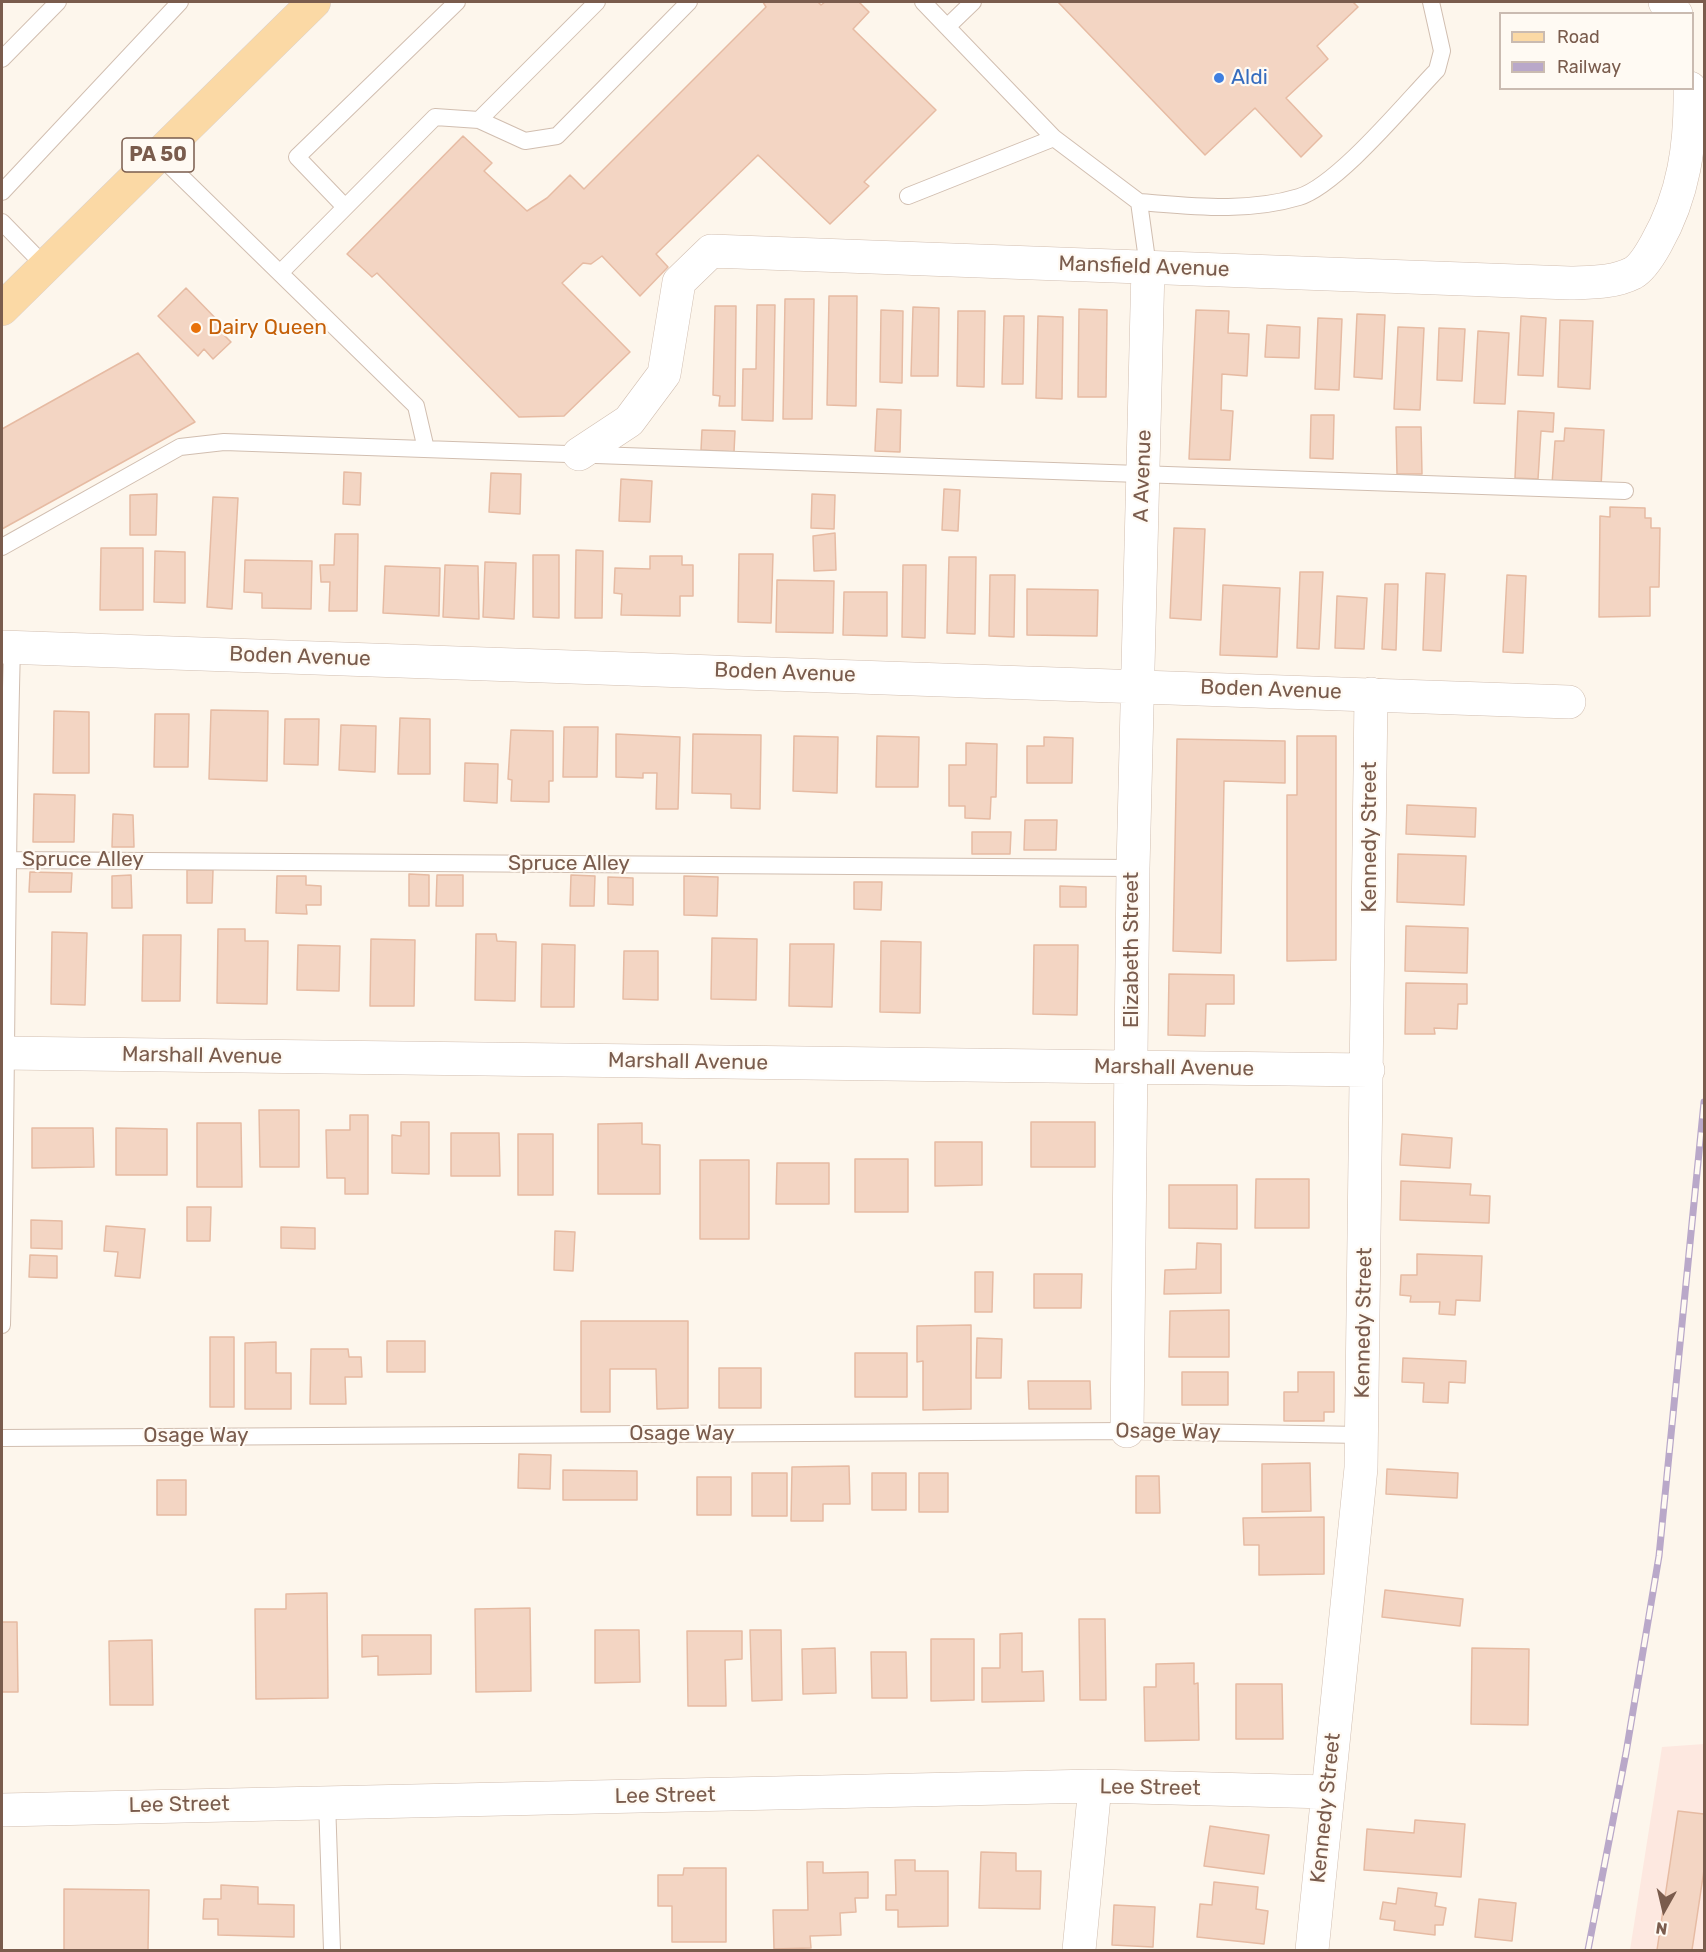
<!DOCTYPE html>
<html>
<head>
<meta charset="utf-8">
<style>
	body { margin:0 }
	#map { position:relative; width:1706px; height:1952px; overflow:hidden; background:#fdf6ec; font-family:Rubik,sans-serif }
	canvas { display:block }
	.frame { position:absolute; inset:0; border:3px solid #7a5c4d; pointer-events:none }
	.legend { position:absolute; left:1499px; top:12px; width:195px; height:78px; box-sizing:border-box; background:#fffaf3; border:2px solid #cabbb1; margin:0; padding:8px 10px; list-style:none; font-size:18px; color:#7a5c4d }
	.legend li { display:flex; align-items:center; gap:12px; height:30px }
	.legend b { width:30px; border:2px solid #cabbb1 }
	.north { position:absolute; left:1634px; top:1880px; width:60px; height:60px; -webkit-text-stroke:4px #fffaf3; paint-order:stroke; rotate:188deg; font-size:16px; font-weight:700; line-height:24px; text-align:center; color:#7a5c4d }
	.north::after { content:''; display:block; margin:auto; width:21px; height:27px; background:#7a5c4d; clip-path:polygon(50% 0,100% 100%,50% 72%,0 100%) }
</style>
</head>
<body>
<div id="map">
<canvas width="1706" height="1952"></canvas>
<div class="frame"></div>
<ul class="legend">
<li><b style="height:8px;background:#fbd9a5"></b>Road</li>
<li><b style="height:8px;background:#b9a8c9"></b>Railway</li>
</ul>
<div class="north">N</div>
</div>
<script>
const ctx = document.querySelector('canvas').getContext('2d');
ctx.lineJoin = 'round';
function fill(path, color) { ctx.fillStyle = color; ctx.fill(path, 'evenodd'); }
function stroke(path, color, width, dash) { ctx.strokeStyle = color; ctx.lineWidth = width; ctx.lineCap = dash ? 'butt' : 'round'; ctx.setLineDash(dash || []); ctx.stroke(path); }
function label(font, color, halo, rows, align = 'center') {
  ctx.font = font + ' Rubik,sans-serif'; ctx.lineWidth = 4.5; ctx.setLineDash([]); ctx.textBaseline = 'middle'; ctx.strokeStyle = halo; ctx.fillStyle = color; for (const [text, x, y, turn = 0] of rows) {
    ctx.save(); ctx.translate(x, y); ctx.rotate((+turn || 0) * Math.PI / 180); ctx.textAlign = isNaN(turn) ? turn : align; if (halo) ctx.strokeText(text, 0, 0); ctx.fillText(text, 0, 0); ctx.restore();
  }
}
fill(new Path2D(`
	M1704,1744V1950H1630L1662,1747Z`), '#fde8e0');
const building = new Path2D(`
	M763,2H818L821,5L825,2H859L869,12L853,29L936,110L864,182L869,186L830,224L758,155L656,254L668,267L640,296L602,256L591,264L583,263L562,283L630,352L564,416L519,417L377,273L372,277L347,254L463,136L492,163L484,171L527,211L547,198L570,175L584,189L766,7Z
	M1058,2H1353L1358,7L1317,46L1328,59L1286,98L1322,136L1301,157L1255,108L1205,155Z
	M186,288L225,328L221,332L231,342L213,359L204,349L198,356L158,316Z
	M829,296H857L856,406L827,405Z
	M785,299H814L812,419H783Z
	M757,305H775L773,421L742,420L743,369H756Z
	M715,306H736L735,406H719L720,396L713,395Z
	M913,307L939,308L938,376H911Z
	M1079,309L1107,310L1106,397H1078Z
	M881,310L903,311L902,383L880,382Z
	M1196,310L1229,311L1228,333L1249,334L1247,376L1222,374L1221,410L1233,411L1230,460L1189,459Z
	M958,311H985L984,387L957,386Z
	M1357,314L1385,315L1382,379L1354,377Z
	M1004,316H1024L1023,384H1002Z
	M1038,316L1063,317L1062,399L1036,398Z
	M1521,316L1546,318L1543,376L1518,375Z
	M1318,318L1342,319L1339,390L1315,389Z
	M1560,320L1593,321L1590,389L1558,387Z
	M1267,325L1300,327L1299,358L1265,357Z
	M1398,327L1424,328L1420,410L1394,409Z
	M1439,328L1465,329L1462,381L1437,380Z
	M1478,331L1509,333L1505,404L1474,403Z
	M138,353L195,422L2,529V429Z
	M877,409L901,410L900,452L875,451Z
	M1518,411L1554,413L1553,432L1541,431L1538,479L1515,478Z
	M1311,415H1334L1333,459L1310,458Z
	M1396,427H1421L1422,474H1397Z
	M1565,428L1604,430L1601,487L1552,484L1555,441H1564Z
	M702,430L735,431L734,452L701,450Z
	M344,472L361,473L360,505L343,504Z
	M491,473L521,474L520,514L489,512Z
	M621,479L652,481L650,522L619,521Z
	M944,489L960,490L958,531L942,530Z
	M157,494L156,535H130V495Z
	M812,494L835,495L834,529L811,528Z
	M213,497L238,498L232,609L207,607Z
	M1610,507L1645,508V518H1651V528H1660L1659,587H1650V616L1599,617L1600,516L1610,517Z
	M1174,528L1205,529L1201,620L1170,618Z
	M835,533L836,570L814,571L813,536Z
	M335,534H358L357,611H329L330,582H321L320,565H334Z
	M101,548H143V610H100Z
	M576,550L603,551L602,618H575Z
	M155,551L185,552V603L154,602Z
	M739,554H773L771,623L738,622Z
	M533,555H559V618L533,617Z
	M650,556H682V565H693V596H680V616L621,615L622,594L614,593L615,568L650,569Z
	M949,557H976L975,634L947,633Z
	M245,560L312,561L311,609L262,608V593L244,592Z
	M485,562L516,563L514,619L483,617Z
	M445,565L478,566L479,619L443,617Z
	M903,565H926L925,638L902,637Z
	M385,566L440,568L439,616L383,613Z
	M1300,572H1323L1319,649L1297,648Z
	M1426,573L1445,574L1441,651L1423,650Z
	M990,575H1015L1014,637L989,636Z
	M1507,575L1526,576L1523,653L1503,652Z
	M777,580L834,581L833,633L776,632Z
	M1385,584H1398L1396,650L1382,649Z
	M1223,585L1280,588L1277,657L1220,655Z
	M1027,589L1098,590L1097,636L1027,635Z
	M844,592H887V636L843,635Z
	M1337,596L1367,598L1364,649L1335,648Z
	M211,710L268,711L267,781L209,779Z
	M54,711L89,712V773H53Z
	M155,714H189L188,767H154Z
	M400,718L430,719V774H398Z
	M285,719H319L318,765L284,764Z
	M341,725L376,726L375,772L339,770Z
	M564,727H598L597,777H563Z
	M511,730L553,731V781H549V802L511,801L512,780L508,779Z
	M616,734L680,737L678,809H656L657,773H643V778L616,777Z
	M693,734L761,735L760,809L731,808V794L692,793Z
	M794,736L838,737L837,793L793,791Z
	M877,736L919,737L918,787H876Z
	M1297,736H1336V960L1287,961V795H1297Z
	M1044,737L1073,738L1072,783H1027V746H1044Z
	M1177,739L1285,741V783L1224,781L1221,953L1173,951Z
	M966,743L997,744L996,797H991L990,819L965,818V806H949V765H966Z
	M465,763L498,764L497,803L464,801Z
	M34,794L75,795L74,842H33Z
	M1407,805L1476,808L1475,837L1406,834Z
	M113,814L133,815L134,847H112Z
	M1025,820H1057L1056,850H1024Z
	M972,832H1011L1010,854H972Z
	M1398,854L1466,856L1464,905L1397,902Z
	M187,870H213L212,903H187Z
	M30,872L72,873L71,892H29Z
	M409,874L429,875V906H409Z
	M131,875L132,908H112V876Z
	M437,875H463V906H436Z
	M571,875L595,876L594,906H570Z
	M277,876H306V885L321,886V905H306L307,914L276,913Z
	M684,876L718,877L717,916L684,915Z
	M608,877L633,878V905L608,904Z
	M854,882H882L881,910L854,909Z
	M1060,886L1086,887V907H1060Z
	M1406,926L1468,928L1467,973L1405,971Z
	M218,929H245V941H268L267,1004L217,1003Z
	M52,932L87,933L85,1005L51,1004Z
	M476,934H496L497,941L516,942L515,1001L475,1000Z
	M143,935H181L180,1001H142Z
	M712,938L757,939L756,1000L711,999Z
	M371,939L415,940L414,1006H370Z
	M881,941L921,942L920,1013L880,1012Z
	M542,944L575,945L574,1007H541Z
	M790,944H834L832,1007L789,1006Z
	M298,945L340,946L339,991L297,990Z
	M1034,945H1078L1077,1015L1033,1014Z
	M624,951H658V1000L623,999Z
	M1169,974L1234,975V1004H1206L1205,1036L1168,1035Z
	M1406,983L1467,984V1004H1458L1457,1029L1434,1028L1435,1034H1405Z
	M259,1110H299V1167H260Z
	M350,1115H368V1194H345V1178H327L326,1130H350Z
	M401,1122H429V1174L392,1173V1135L401,1136Z
	M1031,1122H1095V1167H1031Z
	M197,1123H241L242,1187H197Z
	M642,1123V1144L660,1145V1194H598V1124Z
	M32,1128H93L94,1167L32,1168Z
	M116,1128L167,1129V1175H116Z
	M451,1133H499L500,1176H451Z
	M518,1134H553V1195H518Z
	M1402,1134L1452,1138L1450,1168L1400,1165Z
	M935,1142H982V1185L935,1186Z
	M855,1159H908V1212H855Z
	M700,1160H749V1239H700Z
	M777,1163H829V1204H776Z
	M1256,1179H1309V1228H1255Z
	M1401,1181L1471,1184L1470,1195L1490,1196L1489,1223L1400,1220Z
	M1169,1185H1237V1229L1169,1228Z
	M187,1207H211L210,1241H187Z
	M31,1220L62,1221V1249L31,1248Z
	M106,1226L145,1229L140,1278L115,1276L118,1252L104,1251Z
	M281,1227L315,1228V1249L281,1248Z
	M555,1231L575,1232L573,1271L554,1270Z
	M1197,1243L1221,1244V1293L1164,1294L1165,1270L1196,1269Z
	M1417,1254L1482,1256L1480,1301L1456,1300L1455,1315L1439,1314L1440,1302H1410L1411,1296L1400,1295L1401,1275H1417Z
	M30,1255L57,1256V1278L29,1277Z
	M975,1272H993L992,1312H975Z
	M1034,1274H1082L1081,1308H1034Z
	M1229,1310V1357H1169L1170,1311Z
	M581,1321H688V1408L657,1409L656,1369H610V1412H581Z
	M971,1325V1409L923,1410V1361L917,1362V1326Z
	M210,1337H234V1407H210Z
	M977,1338L1002,1339L1001,1378H976Z
	M387,1341H425V1372H387Z
	M276,1342V1373H291V1409H245V1343Z
	M311,1349H348L349,1357H361L362,1377H345L346,1404H310Z
	M855,1353H907V1397H855Z
	M1403,1358L1466,1361L1465,1383L1449,1382L1448,1403L1423,1402L1424,1383L1402,1382Z
	M719,1368H761V1408H719Z
	M1182,1372H1228V1405H1182Z
	M1298,1372H1334V1412H1324V1421H1284V1392H1298Z
	M1028,1381H1090L1091,1409H1029Z
	M519,1454L551,1455L550,1489L518,1488Z
	M1310,1463L1311,1511L1262,1512V1464Z
	M849,1466L850,1504H823V1521H791L792,1467Z
	M1387,1469L1458,1473L1457,1498L1386,1494Z
	M563,1470L637,1471V1500H563Z
	M752,1473H787V1516H752Z
	M872,1473H906V1510H872Z
	M919,1473H948V1512H919Z
	M1136,1476H1159L1160,1513H1136Z
	M697,1477H731V1515H697Z
	M157,1480H186V1515H157Z
	M1324,1517V1574L1259,1575V1545H1244L1243,1518Z
	M1385,1590L1463,1599L1460,1626L1382,1617Z
	M327,1593L328,1698L256,1699L255,1609H286V1594Z
	M530,1608L531,1691L476,1692L475,1609Z
	M1079,1619H1105L1106,1700H1080Z
	M2,1622H17L18,1692H2Z
	M595,1630H639L640,1682L595,1683Z
	M750,1630H781L782,1700L752,1701Z
	M687,1631H742V1659L725,1660L726,1706H688Z
	M1022,1633V1672L1043,1671L1044,1701L982,1702V1668H1000V1634Z
	M362,1635H431V1674L378,1675V1656L362,1657Z
	M931,1639H974V1700L931,1701Z
	M152,1640L153,1705H110L109,1641Z
	M835,1648L836,1693L803,1694L802,1649Z
	M1472,1648L1529,1649L1528,1725L1471,1724Z
	M871,1652H906L907,1698H872Z
	M1194,1663V1684L1198,1683L1199,1740L1145,1741L1144,1687H1156V1664Z
	M1236,1684H1282L1283,1739H1236Z
	M1678,1811L1704,1814V1870L1692,1950H1657Z
	M1415,1820L1465,1824L1461,1877L1364,1870L1367,1829L1414,1833Z
	M1210,1826L1269,1835L1264,1874L1204,1866Z
	M981,1852L1016,1853V1871H1041L1040,1909L979,1908Z
	M895,1860H915V1871H948V1926L898,1927V1910H886V1895H896Z
	M807,1862H823V1873L868,1872V1898H855L856,1912L840,1913L841,1935L810,1936L811,1948L774,1949L773,1910H808Z
	M684,1868H726V1942H672V1906H658V1875H683Z
	M1214,1882L1258,1887L1256,1909L1268,1911L1264,1944L1197,1937L1200,1904L1212,1905Z
	M221,1885L258,1887V1904L294,1905V1937L218,1935V1919H203L204,1899H221Z
	M1398,1888L1437,1893L1435,1906L1446,1908L1443,1925H1435V1935L1394,1930L1395,1921L1380,1919L1383,1902L1396,1904Z
	M64,1889L149,1890L148,1950H64Z
	M1479,1899L1516,1903L1512,1941L1475,1937Z
	M1114,1905L1155,1907L1153,1947L1112,1945Z`);
fill(building, '#f3d5c3');
stroke(building, '#e6bba3', 1.5);
const lane = new Path2D(`
	M923,2L1054,138L1139,202L1148,267
	M947,27L973,2
	M2,59L58,2
	M479,120L597,2
	M158,154L416,406L426,449
	M2,192L180,2
	M908,196L1054,138
	M1139,202C1192,206 1246,213 1299,197C1338,185 1406,102 1437,70L1442,51L1431,2
	M345,207L297,157L457,2
	M2,222L45,266
	M280,273L435,117L479,120L525,141L557,136L689,2
	M2,547L180,447L224,442L1625,491
	M6,860L1133,868
	M2,1325C7,1099 6,873 12,647
	M2,1438L1127,1431L1362,1435
	M327,1801L332,1950`);
const street = new Path2D(`
	M1665,2L1676,14
	M579,454L629,421L664,374L679,282L711,251L1570,283C1592,282 1613,283 1633,273C1642,268 1651,253 1656,244C1684,195 1691,144 1690,88
	M2,647L1569,702
	M2,1053L1368,1070
	M1127,1431L1133,868L1148,267
	M2,1810L1095,1786L1328,1792
	M1079,1950L1095,1786
	M1312,1950L1361,1468L1371,694`);
const primary = new Path2D(`
	M2,309L314,2`);
stroke(lane, '#d1beb0', 18);
stroke(street, '#d1beb0', 34);
stroke(primary, '#dad1cd', 34);
stroke(lane, '#fff', 16);
stroke(street, '#fff', 33);
stroke(primary, '#fbd9a5', 33);
const rail = new Path2D(`
	M1588,1950L1626,1753L1659,1556L1704,1102`);
stroke(rail, '#b9a8c9', 7);
stroke(rail, '#fffaf3', 4.5, [14]);
for (const [x, y, r, color] of [
	[1219,78,6,"#3f7fe0"],
	[196,328,6,"#e8710a"]
]) { const dot = new Path2D(); dot.arc(x, y, r, 0, 2 * Math.PI); ctx.fillStyle = color; ctx.fill(dot); stroke(dot, '#fffaf3', 2); }
for (const [x, y, w] of [
	[158,155,72]
]) { const box = new Path2D(); box.roundRect(x - w / 2, y - 17, w, 34, 4.5); ctx.fillStyle = '#fffaf3'; ctx.fill(box); stroke(box, '#7a5c4d', 1.5); }
label('bold 20px', '#7a5c4d', null, [
	["PA 50",158,155]
]);
label('21px', '#366cbe', '#fffaf3', [
	["Aldi",1231,78]
], 'left');
label('21px', '#7a5c4d', '#fffaf3', [
	["Mansfield Avenue",1144,267,2],
	["A Avenue",1143,476,-88],
	["Boden Avenue",300,657,2],
	["Boden Avenue",785,673,2],
	["Boden Avenue",1271,690,2],
	["Kennedy Street",1370,837,-90],
	["Spruce Alley",83,860],
	["Spruce Alley",569,864],
	["Elizabeth Street",1132,950,-90],
	["Marshall Avenue",202,1056,1],
	["Marshall Avenue",688,1062,1],
	["Marshall Avenue",1174,1068,1],
	["Kennedy Street",1364,1323,-89],
	["Osage Way",1168,1432,1],
	["Osage Way",682,1434],
	["Osage Way",196,1436],
	["Lee Street",1150,1788,1],
	["Lee Street",665,1796,-1],
	["Lee Street",179,1805,-1],
	["Kennedy Street",1326,1808,-84]
]);
label('21px', '#c56008', '#fffaf3', [
	["Dairy Queen",208,328]
], 'left');
</script>
</body>
</html>
